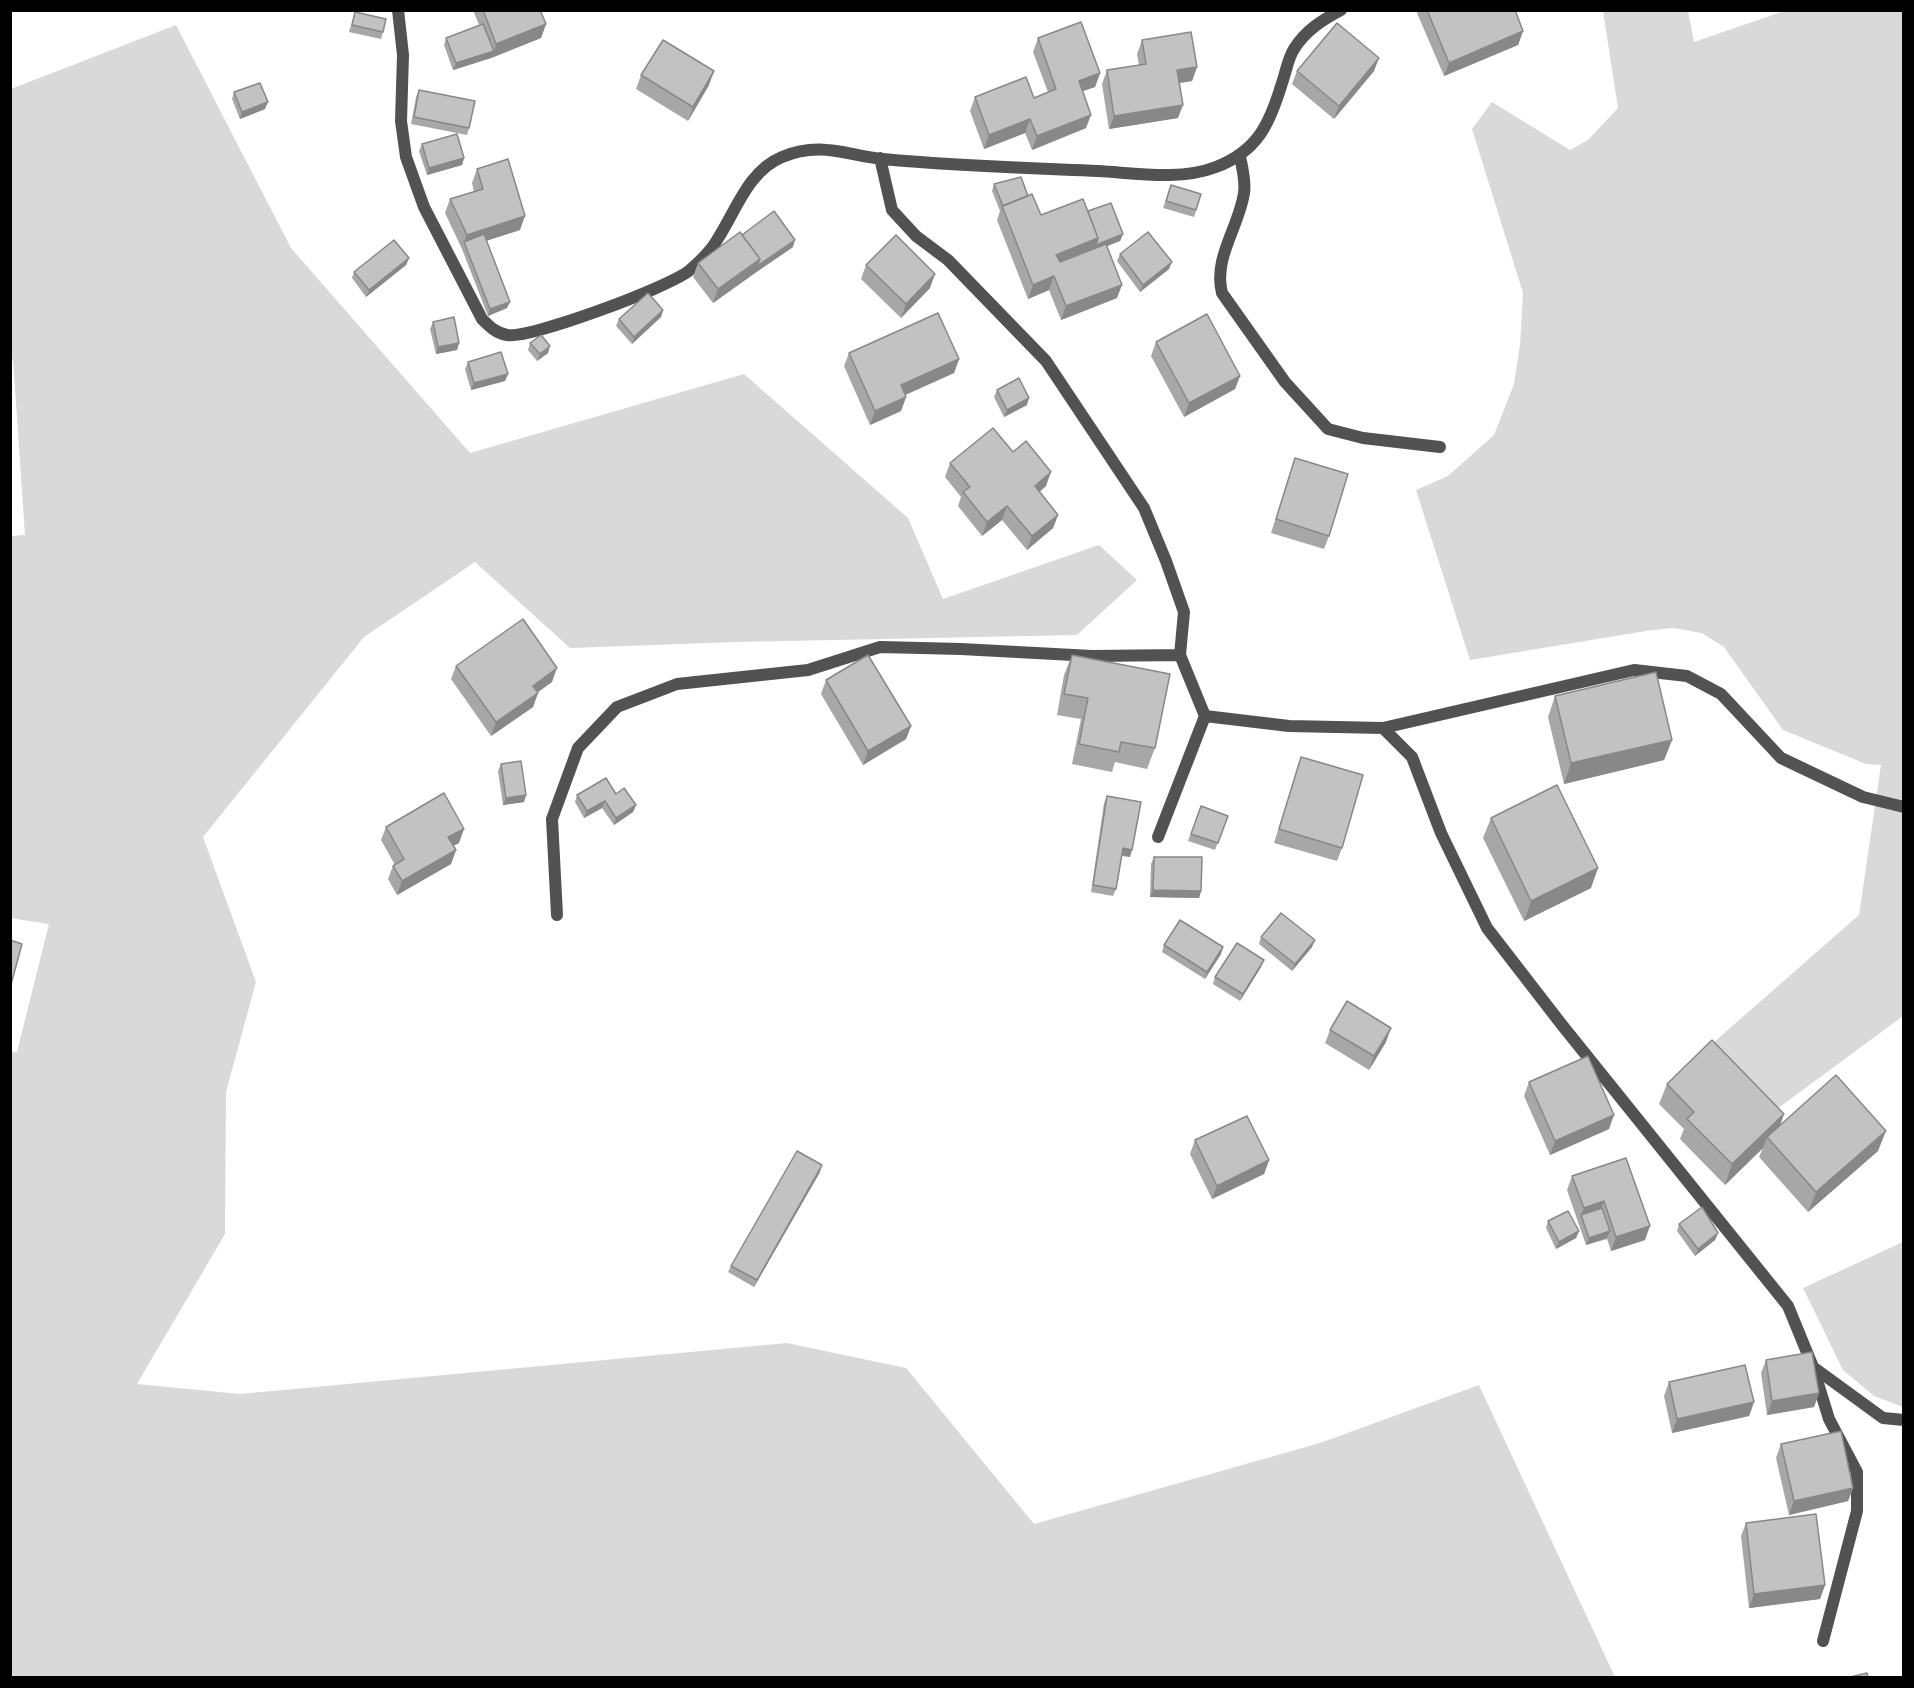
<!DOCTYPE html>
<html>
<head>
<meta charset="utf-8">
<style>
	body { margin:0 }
	#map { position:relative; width:1914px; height:1688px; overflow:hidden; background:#fff; font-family:"Open Sans",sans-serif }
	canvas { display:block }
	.frame { position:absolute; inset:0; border:12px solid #000; pointer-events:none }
</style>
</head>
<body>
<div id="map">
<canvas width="1914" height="1688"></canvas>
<div class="frame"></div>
</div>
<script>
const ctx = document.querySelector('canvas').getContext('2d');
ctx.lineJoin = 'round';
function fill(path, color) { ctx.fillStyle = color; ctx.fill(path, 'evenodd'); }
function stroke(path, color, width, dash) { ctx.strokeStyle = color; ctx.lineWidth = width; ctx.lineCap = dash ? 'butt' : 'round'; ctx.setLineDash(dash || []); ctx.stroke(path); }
fill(new Path2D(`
	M1603,11H1688L1694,42L1784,11H1903V1016L1762,1120L1697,1057L1859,915L1881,765L1866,764L1783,730L1724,647L1702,633L1673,628L1646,631L1470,660L1416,490L1448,476L1494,435L1514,384L1520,345L1523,293L1472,129L1492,102L1570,150L1588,140L1618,108Z
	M176,25L291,248L470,453L744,374L908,518L943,599L1099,545L1137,580L1077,635L737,642L570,648L475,562L364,637L203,837L256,982L226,1092L225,1234L137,1384L240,1394L787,1343L906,1368L1034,1524L1320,1443L1479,1385L1615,1677H11V1052H17L49,924L10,918V536L25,535L13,359H10L11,89Z
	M1903,1242V1407L1874,1396L1843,1370L1803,1288Z`), '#d9d9d9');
stroke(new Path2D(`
	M398,10L403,55L401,121L406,157L424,207L482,319C490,327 496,333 507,335C530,339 670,287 690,270C699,262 711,251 717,240C736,211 748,171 782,157C820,141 846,155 883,159C955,166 1027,168 1098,171C1135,173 1180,181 1216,167C1258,151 1270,123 1282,83C1286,72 1288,58 1294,49C1305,31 1322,20 1341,10
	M1240,156C1242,167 1246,182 1244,193C1239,227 1213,258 1222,293L1285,382L1328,429L1363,438L1440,447
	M880,158L892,210L916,236L948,260L1046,361L1144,508L1166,561L1184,612L1180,655L1205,716L1158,837
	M1205,716L1289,726L1383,728L1634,670L1687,676L1721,694L1781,758L1863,797L1904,807
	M1383,728L1412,757L1441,833L1487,928L1562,1025L1788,1306L1813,1367L1829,1419L1857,1472V1511L1823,1641
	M557,915L552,819L578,748L617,707L677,684L808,670L880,647L961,649L1092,656L1180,655
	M1813,1367L1883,1418L1904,1420`), '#525252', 12);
fill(new Path2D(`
	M473,10H540L546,24L541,38L491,58L453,70L444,45L446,38L479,25Z
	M1418,10H1515L1523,31L1518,45L1444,76L1417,13Z
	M355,12L383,32L381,39L349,32Z
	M1038,38L1100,73L1095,87L1083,91L1086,128L1032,150L1025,133L984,149L970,111L975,97L1034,98L1048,92L1033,52Z
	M1142,40L1197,67L1192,81L1179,83L1178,118L1109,129L1102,84L1107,70L1139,65L1137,54Z
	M1297,71H1374L1334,119L1292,84Z
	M641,75L709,85L688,121L636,89Z
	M419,90L469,128L467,135L411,124L416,97Z
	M234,92L265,109L240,119L232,99Z
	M422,144L464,158L462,165L427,175L419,151Z
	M477,169L520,230L486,241L507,308L488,316L462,249L445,213L450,199L474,192L472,183Z
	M994,184L1028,196L1041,215L1088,211L1123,234L1120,241L1107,246L1117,298L1061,320L1049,290L1028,299L997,220L1000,211L992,191Z
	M1171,185L1201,194L1194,217L1163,208Z
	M742,235L793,247L755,273L713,303L693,277L698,263Z
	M1120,254L1169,269L1140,292L1117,261Z
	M409,258L406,265L366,297L352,278L354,272Z
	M866,265L930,288L901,318L861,279Z
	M663,310L661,317L632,344L616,326L619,319Z
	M433,322L459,343L457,350L436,354L430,329Z
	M1156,342L1240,376L1235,389L1184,417L1151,356Z
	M530,343L548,353L537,361L528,350Z
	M849,353L959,359L954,373L905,395L906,397L901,411L870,425L844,366Z
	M468,362L508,374L505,381L471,390L465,369Z
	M997,390L1027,405L1004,417L994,397Z
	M1013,452L1046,486L1039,492L1058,515L1053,528L1027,550L1002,520L982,536L958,506L961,497L945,477L950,463Z
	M1295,458L1329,536L1324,549L1271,533Z
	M1072,655L1155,748L1147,769L1115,762L1112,772L1072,764L1081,719L1057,715L1064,675Z
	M456,666L552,682L538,692L533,707L491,736L451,679Z
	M826,680L911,726L906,739L863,765L821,694Z
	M1555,696L1672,740L1664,760L1564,784L1548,717Z
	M1301,757L1342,848L1337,861L1274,843Z
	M501,764L526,795L524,802L503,805L498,771Z
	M616,794L636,805L633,812L614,825L602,808L584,818L575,802L577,795Z
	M1107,796L1130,857L1122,856L1116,889L1113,896L1091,892L1104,803Z
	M1201,806L1228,816L1215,850L1188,841Z
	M1491,818L1591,888L1524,921L1483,838Z
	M386,827L459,843L453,846L456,850L451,864L397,895L388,879L393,866L395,865L381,840Z
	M1154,857L1201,891L1199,898L1150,897L1151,864Z
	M1261,937L1312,947L1292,971L1259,944Z
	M1164,945L1221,954L1205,979L1162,952Z
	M1261,967L1240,1001L1213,984L1215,977Z
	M1330,1030L1386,1042L1369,1070L1325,1043Z
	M1529,1082L1609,1129L1550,1155L1524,1096Z
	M1667,1084L1784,1114L1780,1125L1878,1151L1808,1212L1759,1157L1763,1148L1725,1185L1680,1139L1684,1129L1659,1104Z
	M1195,1140L1269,1160L1264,1174L1212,1199L1190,1154Z
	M1626,1158L1645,1240L1611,1251L1607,1239L1586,1245L1567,1190L1572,1176Z
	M820,1172L754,1287L728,1272L731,1266Z
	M1548,1221L1579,1231L1576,1238L1556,1249L1546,1228Z
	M1679,1224L1718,1233L1715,1240L1695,1256L1677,1231Z
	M1766,1360L1819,1393L1814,1407L1767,1415L1761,1373Z
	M1669,1382L1754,1402L1749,1416L1672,1433L1664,1396Z
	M1781,1444L1853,1488L1848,1501L1789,1515L1776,1458Z
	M1746,1523L1825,1585L1820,1599L1749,1608L1741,1536Z`), '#a7a7a7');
fill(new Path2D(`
	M546,24L541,38L491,58L453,70L456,63L494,51L496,44Z
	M1523,31L1518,45L1444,76L1449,63Z
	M1379,58L1374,71L1334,119L1339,106Z
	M1197,67L1192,81L1172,84L1177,70Z
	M714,71L709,85L688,121L693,107Z
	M1100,73L1095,87L1074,94L1079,81Z
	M268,102L265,109L240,119L242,112Z
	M1183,105L1178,118L1109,129L1114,116Z
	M1091,115L1086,128L1032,150L1037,136Z
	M1030,119L1025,133L984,149L989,135Z
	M464,158L462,165L427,175L429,168Z
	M525,216L520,230L466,247L464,242L467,235Z
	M1123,234L1120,241L1051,268L1056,255L1098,238Z
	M795,240L793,247L755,273L713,303L718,289L760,259Z
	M409,258L406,265L366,297L369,290Z
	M1172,262L1169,269L1140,292L1143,285Z
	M935,274L930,288L901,318L906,304Z
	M1054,276L1049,290L1028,299L1033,285Z
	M1122,285L1117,298L1061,320L1066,306Z
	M510,302L507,308L488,316L490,309Z
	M663,310L661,317L632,344L634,337Z
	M459,343L457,350L436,354L438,347Z
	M550,346L548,353L537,361L540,354Z
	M959,359L954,373L896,399L901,385Z
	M508,374L505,381L471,390L474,383Z
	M1240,376L1235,389L1184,417L1189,403Z
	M906,397L901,411L870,425L875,411Z
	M1029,398L1027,405L1004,417L1007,410Z
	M1051,472L1046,486L1030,500L1035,486Z
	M1007,506L1002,520L982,536L987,522Z
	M1058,515L1053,528L1027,550L1032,536Z
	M557,668L552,682L528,699L533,686Z
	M538,693L533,707L491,736L496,722Z
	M911,726L906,739L863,765L868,751Z
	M1672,740L1664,760L1564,784L1571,763Z
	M526,795L524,802L503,805L506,798Z
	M605,801L602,808L584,818L587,811Z
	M636,805L633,812L614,825L616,818Z
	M464,829L459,843L443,851L448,837Z
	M1123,848L1132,850L1130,857L1121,855Z
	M456,850L451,864L397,895L402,881Z
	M1598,868L1591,888L1524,921L1531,901Z
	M1153,890L1201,891L1199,898L1150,897Z
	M1315,940L1312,947L1292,971L1295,964Z
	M1223,947L1221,954L1205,979L1207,972Z
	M1264,960L1261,967L1240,1001L1243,994Z
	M1391,1028L1386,1042L1369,1070L1374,1056Z
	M1784,1114L1777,1134L1767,1137L1763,1148L1725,1185L1732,1164Z
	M1614,1115L1609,1129L1550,1155L1555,1141Z
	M1886,1131L1878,1151L1808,1212L1816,1192Z
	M1269,1160L1264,1174L1212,1199L1217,1186Z
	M822,1165L820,1172L754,1287L757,1280Z
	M1604,1201L1599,1215H1581L1584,1208Z
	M1650,1226L1645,1240L1611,1251L1616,1237Z
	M1579,1231L1576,1238L1556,1249L1559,1242Z
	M1610,1231L1607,1238L1586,1245L1589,1238Z
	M1718,1233L1715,1240L1695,1256L1698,1249Z
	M1819,1393L1814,1407L1767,1415L1772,1401Z
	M1754,1402L1749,1416L1672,1433L1677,1419Z
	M1853,1488L1848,1501L1789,1515L1794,1501Z
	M1825,1585L1820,1599L1749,1608L1754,1594Z`), '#888');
const building = new Path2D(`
	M483,10H540L546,24L496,44Z
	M1427,10H1515L1523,31L1449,63Z
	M355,12L386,19L383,32L352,25Z
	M1081,22L1100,73L1079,81L1091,115L1037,136L1030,119L989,135L975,97L1026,77L1034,98L1056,89L1038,38Z
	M1337,23L1379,58L1339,106L1297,71Z
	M483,24L494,51L456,63L446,38Z
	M1191,32L1197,67L1177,70L1183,105L1114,116L1107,70L1146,64L1142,40Z
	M663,40L714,71L693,107L641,75Z
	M260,83L268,102L242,112L234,92Z
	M419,90L475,101L469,128L414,117Z
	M457,134L464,158L429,168L422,144Z
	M508,159L525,216L467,235L450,199L483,189L477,169Z
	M1021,177L1028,196L1003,206L994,184Z
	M1171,185L1201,194L1196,210L1166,201Z
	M1032,194L1041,215L1083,199L1098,238L1056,255L1060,262L1106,244L1122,285L1066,306L1054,276L1033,285L1002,206Z
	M1111,203L1123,234L1096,245L1098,238L1088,211Z
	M774,211L795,240L757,266L760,259L742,235Z
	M740,232L760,259L718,289L698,263Z
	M1148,232L1172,262L1143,285L1120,254Z
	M484,234L510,302L490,309L464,242Z
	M896,235L935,274L906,304L866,265Z
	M394,240L409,258L369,290L354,272Z
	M648,293L663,310L634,337L619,319Z
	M938,313L959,359L901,385L906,397L875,411L849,353Z
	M1207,314L1240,376L1189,403L1156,342Z
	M454,317L459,343L438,347L433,322Z
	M541,335L550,346L540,354L530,343Z
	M501,352L508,374L474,383L468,362Z
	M1019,378L1029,398L1007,410L997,390Z
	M993,428L1013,452L1026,441L1051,472L1035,486L1058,515L1032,536L1007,506L987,522L963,492L970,487L950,463Z
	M1295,458L1348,474L1329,536L1276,519Z
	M523,619L557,668L533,686L538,693L496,722L456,666Z
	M868,655L911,726L868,751L826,680Z
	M1072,655L1170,674L1155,748L1121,742L1119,752L1079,744L1088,698L1064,694Z
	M1656,672L1672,740L1571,763L1555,696Z
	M1301,757L1363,775L1342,848L1279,829Z
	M521,761L526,795L506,798L501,764Z
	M606,778L616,794L624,788L636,805L616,818L605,801L587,811L577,795Z
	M1557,785L1598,868L1531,901L1491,818Z
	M444,793L464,829L448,837L456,850L402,881L393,866L404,859L386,827Z
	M1107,796L1141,802L1132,850L1123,848L1116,889L1093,885Z
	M1201,806L1228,816L1218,843L1191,834Z
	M1154,857H1202L1201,891L1153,890Z
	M1281,913L1315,940L1295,964L1261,937Z
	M1180,920L1223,947L1207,972L1164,945Z
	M10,940L22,944L10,988Z
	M1237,943L1264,960L1243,994L1215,977Z
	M1347,1001L1391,1028L1374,1056L1330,1030Z
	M1712,1040L1784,1114L1732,1164L1687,1119L1694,1112L1667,1084Z
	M1588,1056L1614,1115L1555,1141L1529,1082Z
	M1836,1075L1886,1131L1816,1192L1767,1137Z
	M1247,1116L1269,1160L1217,1186L1195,1140Z
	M797,1151L822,1165L757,1280L731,1266Z
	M1626,1158L1650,1226L1616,1237L1604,1201L1584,1208L1572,1176Z
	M1702,1207L1718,1233L1698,1249L1679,1224Z
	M1602,1208L1610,1231L1589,1238L1581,1215Z
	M1568,1211L1579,1231L1559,1242L1548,1221Z
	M1812,1352L1819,1393L1772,1401L1766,1360Z
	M1745,1365L1754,1402L1677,1419L1669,1382Z
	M1841,1431L1853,1488L1794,1501L1781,1444Z
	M1816,1514L1825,1585L1754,1594L1746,1523Z
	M1867,1673L1868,1677H1850Z`);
fill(building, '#c2c2c2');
stroke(building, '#888', 1.5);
</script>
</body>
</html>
